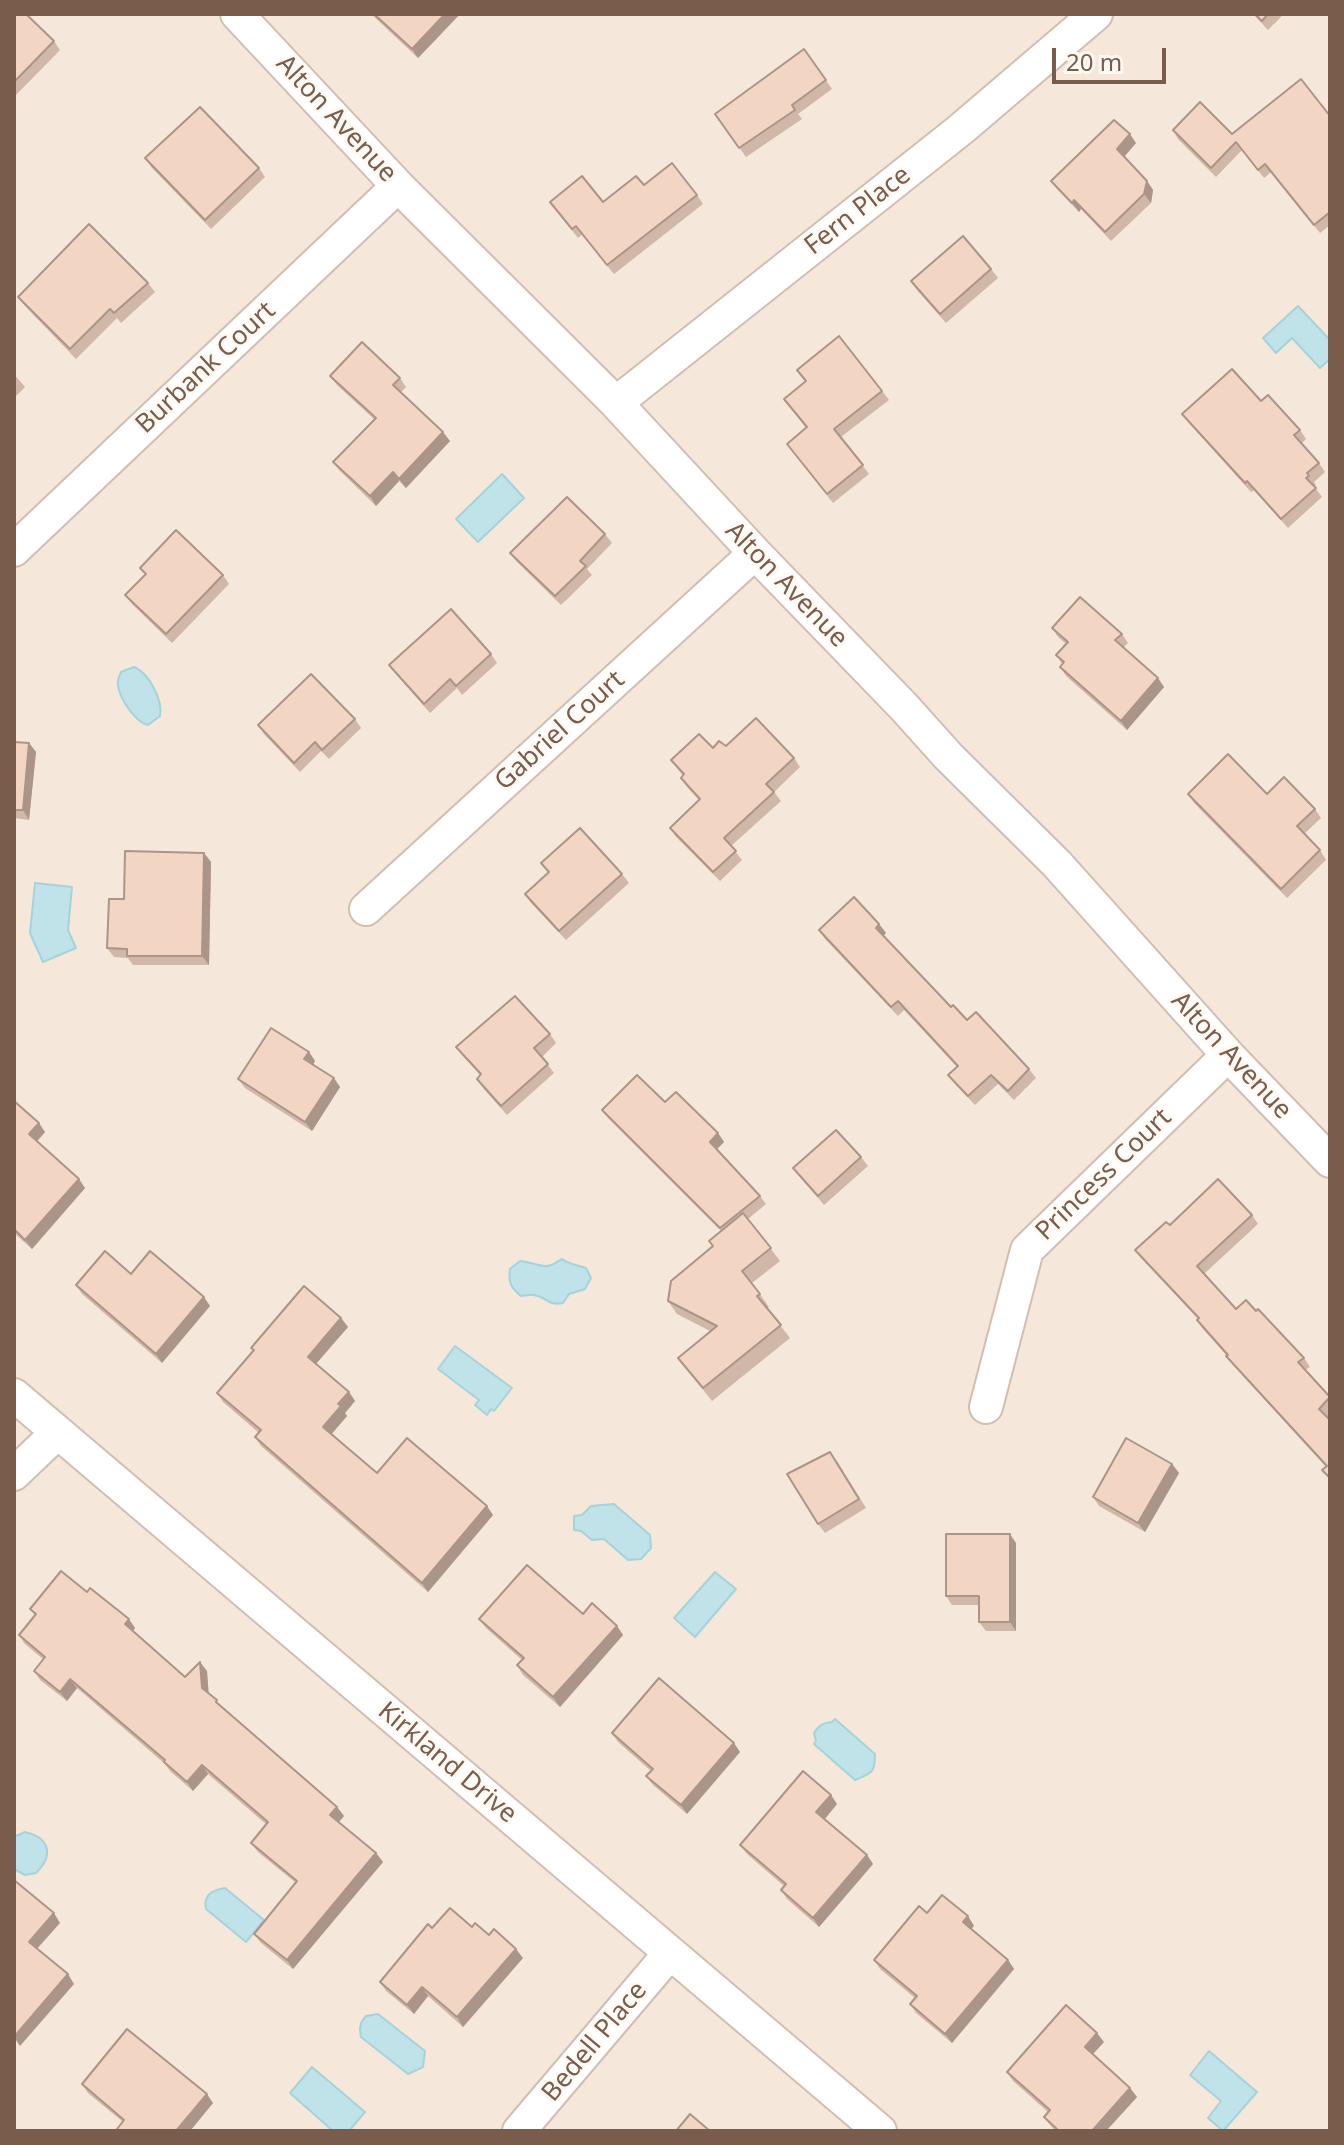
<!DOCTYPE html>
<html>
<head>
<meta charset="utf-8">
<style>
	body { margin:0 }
	#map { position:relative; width:1344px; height:2145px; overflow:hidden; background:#fdf6ec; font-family:"Noto Sans",sans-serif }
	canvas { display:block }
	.frame { position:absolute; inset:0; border:16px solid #7a5c4d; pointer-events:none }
	.scale { position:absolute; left:1052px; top:48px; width:114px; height:36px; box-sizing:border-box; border:4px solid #7a5c4d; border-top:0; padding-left:10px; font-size:24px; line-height:28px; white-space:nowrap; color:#7a5c4d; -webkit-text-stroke:6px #fffaf3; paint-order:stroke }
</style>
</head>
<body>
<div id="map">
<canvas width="1344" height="2145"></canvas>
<div class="frame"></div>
<div class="scale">20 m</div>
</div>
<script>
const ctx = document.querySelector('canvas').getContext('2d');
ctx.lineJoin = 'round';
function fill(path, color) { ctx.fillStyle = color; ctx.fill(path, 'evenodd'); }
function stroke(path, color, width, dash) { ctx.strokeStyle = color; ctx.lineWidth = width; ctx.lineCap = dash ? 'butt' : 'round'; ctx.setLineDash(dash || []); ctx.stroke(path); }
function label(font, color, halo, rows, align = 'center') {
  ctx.font = font + ' "Noto Sans",sans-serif'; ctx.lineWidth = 6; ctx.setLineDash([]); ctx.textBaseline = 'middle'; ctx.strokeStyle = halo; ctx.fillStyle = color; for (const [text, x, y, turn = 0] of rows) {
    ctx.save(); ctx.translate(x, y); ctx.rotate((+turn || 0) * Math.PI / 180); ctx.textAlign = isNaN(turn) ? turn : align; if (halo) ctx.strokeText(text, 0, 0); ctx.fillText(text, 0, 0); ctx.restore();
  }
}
fill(new Path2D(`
	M14,14H1330V2131H14Z`), '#f5e8da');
const water = new Path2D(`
	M1298,306L1330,340V359L1320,368L1292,338L1276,353L1263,338Z
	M502,474L524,498L478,542L456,519Z
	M134,667C149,673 163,700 160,716L148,725C136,723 119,698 118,685C117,680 119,677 121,672Z
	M35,883L72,887L68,930L76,948L43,962L30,933Z
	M562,1259C570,1265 578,1265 586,1268L591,1278L585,1289L569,1294L563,1303C547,1306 547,1297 534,1295C532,1294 523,1296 521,1296C511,1288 508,1282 510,1269L520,1261C530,1261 542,1269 551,1265C555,1264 558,1261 562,1259Z
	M455,1346L512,1388L494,1411L491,1409L487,1415L475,1405L479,1400L438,1369Z
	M614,1504L650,1535L651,1548L641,1559L628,1560L604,1539L592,1540L581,1531L574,1530V1516L582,1515L591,1506Z
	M715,1572L736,1589L695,1637L674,1618Z
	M835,1719L875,1754C875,1773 872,1773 855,1780L814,1744L816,1741L814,1733C819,1725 823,1723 832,1722Z
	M25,1832C50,1838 54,1855 36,1873L25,1875L14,1869V1837Z
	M225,1888L264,1920L246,1942L206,1909C203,1895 212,1890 225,1888Z
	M378,2014L425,2051L423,2067L408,2074L361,2037C359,2027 360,2023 366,2016Z
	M1209,2051L1257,2092L1223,2131L1208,2118L1221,2101L1190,2075Z
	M312,2067L365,2112L349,2131H333L290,2093Z`);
fill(water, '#bfe3e8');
stroke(water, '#a5d3da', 2);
const minor = new Path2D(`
	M237,14L398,186L616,403L755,553L904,707L948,756L1057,864L1228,1055L1330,1161
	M616,403L960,130L1096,14
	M14,550L398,186
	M366,909L755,553
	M14,1395L880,2131
	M986,1407L1027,1250L1228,1055
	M14,1474L57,1433
	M519,2131L670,1953`);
stroke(minor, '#d1beb0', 36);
stroke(minor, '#fff', 32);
fill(new Path2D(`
	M14,14H30L28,16L54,41L60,50L15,96L14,95Z
	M371,14H460L418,58Z
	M1253,14H1284L1268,30Z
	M804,49L832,89L798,114L802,119L746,157L715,114Z
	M1330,116V225L1320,233L1271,172L1264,178L1242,150L1216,177L1178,139L1173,130L1232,134Z
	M1136,143L1124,157L1147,181L1153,190L1151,203L1111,241L1081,209L1079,212L1058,190L1051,181Z
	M145,158L259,168L265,177L211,229L152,168Z
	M644,185L697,195L703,204L614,274L582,235L578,238L550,202H603Z
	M991,269L998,278L946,323L917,290L911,281Z
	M148,283L155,292L121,323L117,318L76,359L25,306L18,297Z
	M797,370L882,391L889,400L841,437L869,474L833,503L787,444L806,428L784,399L806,382Z
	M14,374L25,387L14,398Z
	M330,376L400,378L406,387L401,392L450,441L406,488L399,481L376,506L340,471L333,462L374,419L337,385Z
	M1261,401L1300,430L1306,439L1301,444L1319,463L1325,472L1314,482L1316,485L1314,486L1322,497L1288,528L1254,490L1251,492L1189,423L1182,414Z
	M605,534L612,543L587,569L592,575L561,605L517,562L510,553Z
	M140,568L223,575L229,584L172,643L132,604L125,595L145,575Z
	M1052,628L1122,634L1128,643L1123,648L1164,687L1127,730L1066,676L1060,667L1062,664L1056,655L1066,644L1058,637Z
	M491,654L497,663L462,695L457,688L430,713L396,674L389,665Z
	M355,719L361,728L329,759L321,751L300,772L264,734L258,725Z
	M14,742L29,743L36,752L29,820L14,818Z
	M726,746L794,758L800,767L774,792L781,801L731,846L742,860L720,881L676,837L670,828L699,800L687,787L681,778L683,776L671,760L713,748Z
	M1188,794H1267L1315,809L1321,818L1304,834L1320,850L1326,860L1287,898L1194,803Z
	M204,853L211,862L209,965H133L128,958L114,957L107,948L124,899Z
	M541,863L622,874L629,883L566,940L531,903L525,894L548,873Z
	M879,924L886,933L883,936L951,1007L1029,1069L1036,1078L1014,1100L998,1084L975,1105L955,1084L948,1075L957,1067L904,1010L898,1016L825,939L819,930Z
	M550,1034L556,1043L542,1057L554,1073L507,1115L483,1088L477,1079L480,1075L463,1056L456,1047Z
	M309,1052L315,1061L313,1064L340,1087L312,1131L245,1088L238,1079Z
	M14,1101L45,1132L37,1142L85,1188L32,1249L14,1233Z
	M665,1102L718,1133L724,1142L717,1149L760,1196L766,1204L748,1219L780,1261L752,1283L769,1307L767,1308L790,1338L712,1401L678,1358L710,1331L677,1314L668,1301L713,1246L721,1231L608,1118L602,1110Z
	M861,1157L868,1166L824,1205L800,1177L793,1168Z
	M1252,1215L1258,1224L1204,1274L1236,1309L1256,1311L1304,1358L1310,1367L1305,1370L1330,1397V1414L1327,1417L1330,1420V1480L1322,1470L1326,1467L1233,1365L1227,1356L1203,1329L1197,1320L1198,1319L1142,1259L1135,1250L1170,1225Z
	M131,1274L210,1306L162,1363L82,1294L76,1285Z
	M341,1318L348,1327L316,1364L349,1392L355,1401L345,1413L347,1416L331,1434L377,1473L493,1515L428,1592L261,1446L255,1437L259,1433L223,1402L217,1393L254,1351L251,1348Z
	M837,1461L866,1508L825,1533L818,1524Z
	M1172,1464L1179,1473L1145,1532L1099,1506L1093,1497Z
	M1016,1543V1631H986L979,1622V1605H952L946,1596Z
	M87,1592L135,1628L133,1631L185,1677L207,1671L208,1693L222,1708L337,1807L344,1816L339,1822L376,1853L383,1862L293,1969L261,1943L254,1934L296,1883L258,1852L251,1843L267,1825L208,1774L193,1791L170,1771L165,1764L77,1688L67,1701L40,1680L34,1671L43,1659L25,1644L19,1635L35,1615L30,1609Z
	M583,1614L617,1626L623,1635L560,1707L523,1675L517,1665L522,1660L486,1628L479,1619Z
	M612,1733L740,1752L687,1814L653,1785L646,1776L651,1771L618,1742Z
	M837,1804L825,1819L867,1855L873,1864L819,1927L787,1899L781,1890L784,1886L747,1854L740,1845Z
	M927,1913L968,1916L974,1926L971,1929L1008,1960L1014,1969L952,2043L916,2013L910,2004L915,1998L880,1969L874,1960Z
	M472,1927L489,1935L523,1958L463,2027L428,1996L414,2014L386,1991L380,1982L432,1928Z
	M1104,2042L1093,2054L1130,2088L1137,2097L1106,2131H1055L1044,2117L1048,2112L1013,2081L1007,2072Z
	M82,2084L213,2103L190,2131H118L117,2129L123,2122L88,2093Z`), '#d1b7a8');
fill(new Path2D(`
	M445,14H460L418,58L412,49Z
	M1130,134L1136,143L1123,158L1117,149Z
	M1147,181L1153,190L1151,203L1144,194Z
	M1074,200L1081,209L1079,212L1072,203Z
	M443,432L450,441L406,488L399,479Z
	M393,472L399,481L376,506L370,496Z
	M1158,678L1164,687L1127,730L1121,721Z
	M29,743L36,752L29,820L23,810Z
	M204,853L211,862L209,965L202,956Z
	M879,924L886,933L882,937L876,928Z
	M309,1052L315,1061L311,1068L304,1059Z
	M334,1078L340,1087L312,1131L305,1122Z
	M39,1123L45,1132L35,1143L29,1134Z
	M718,1133L724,1142L716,1150L710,1142Z
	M79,1179L85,1188L32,1249L25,1240Z
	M204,1297L210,1306L162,1363L156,1354Z
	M341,1318L348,1327L314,1366L308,1357Z
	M349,1392L355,1401L345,1413L347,1416L330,1436L323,1427L338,1404Z
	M1172,1464L1179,1473L1145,1532L1138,1523Z
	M487,1506L493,1515L428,1592L422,1583Z
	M1010,1534L1016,1543V1631L1010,1622Z
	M129,1619L135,1628L131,1633L125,1624Z
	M617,1626L623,1635L560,1707L553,1697Z
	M200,1662L207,1671L209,1697L202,1688Z
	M70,1679L77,1688L67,1701L60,1692Z
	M734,1743L740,1752L687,1814L681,1805Z
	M202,1765L208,1774L193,1791L187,1782Z
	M831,1795L837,1804L823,1821L816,1812Z
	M337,1807L344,1816L337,1824L330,1815Z
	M376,1853L383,1862L293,1969L287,1960Z
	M867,1855L873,1864L819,1927L813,1918Z
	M54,1913L60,1923L35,1951L29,1942Z
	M968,1916L974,1926L969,1931L963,1922Z
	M516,1949L523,1958L463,2027L457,2017Z
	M1008,1960L1014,1969L952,2043L945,2034Z
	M68,1974L74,1984L20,2046L14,2037Z
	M422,1987L428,1996L414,2014L407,2005Z
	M1097,2033L1104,2042L1091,2056L1085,2047Z
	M1130,2088L1137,2097L1106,2131H1092Z
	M207,2094L213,2103L190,2131H176Z`), '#aa9588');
const building = new Path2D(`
	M14,14H26L54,41L14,82Z
	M374,14H445L412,49Z
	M1255,14H1268L1262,21Z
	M804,49L826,80L792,105L795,110L739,148L715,114Z
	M1301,79L1330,116V212L1314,225L1265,164L1258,170L1236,142L1211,168L1173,130L1200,102L1232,134Z
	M200,107L259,168L205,220L145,158Z
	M1114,120L1130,134L1117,149L1147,181L1144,194L1105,232L1074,200L1072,203L1051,181Z
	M672,163L697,195L607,265L576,226L572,229L550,202L582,176L603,202L636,176L644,185Z
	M89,224L148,283L114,313L110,309L70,349L18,297Z
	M963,236L991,269L940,314L911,281Z
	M839,336L882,391L834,429L863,465L827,494L787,444L807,427L784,399L806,381L797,370Z
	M362,342L400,378L393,385L443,432L399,479L393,472L370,496L333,462L376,418L330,376Z
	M1232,369L1261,401L1268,395L1300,430L1294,435L1319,463L1307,473L1309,476L1306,478L1316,488L1281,519L1247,481L1245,483L1182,414Z
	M567,497L605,534L580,561L586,566L555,596L510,553Z
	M176,530L223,575L166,634L125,595L146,574L140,568Z
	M1080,597L1122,634L1115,640L1158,678L1121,721L1060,667L1064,662L1056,655L1068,642L1052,628Z
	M451,609L491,654L456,686L450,679L424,704L389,665Z
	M311,674L355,719L322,750L315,742L294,763L258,725Z
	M756,718L794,758L766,784L774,792L724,838L736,851L713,872L670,828L700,799L681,778L684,774L671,760L699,734L713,748L719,741L726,746Z
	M14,742L29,743L23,810H14Z
	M1228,754L1267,794L1284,777L1315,809L1297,826L1320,850L1281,889L1188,794Z
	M580,828L622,874L559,931L525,894L549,872L541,863Z
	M125,851L204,853L202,956H127V949L107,948L109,899H124Z
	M854,897L879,924L876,928L951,1007L953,1005L967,1020L976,1012L1029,1069L1008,1091L991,1075L968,1096L948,1075L958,1066L898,1001L891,1007L819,930Z
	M515,996L550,1034L534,1048L548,1064L501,1106L477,1079L481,1074L456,1047Z
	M271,1028L309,1052L304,1059L334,1078L305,1122L238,1079Z
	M637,1075L665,1102L676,1092L718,1133L710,1142L760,1196L720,1228L602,1110Z
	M14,1101L39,1123L29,1134L79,1179L25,1240L14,1229Z
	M836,1130L861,1157L818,1196L793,1168Z
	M1218,1179L1252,1215L1197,1266L1236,1309L1246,1300L1256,1311L1258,1309L1304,1358L1298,1362L1330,1397L1319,1409L1330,1420V1478L1322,1470L1327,1466L1226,1356L1228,1355L1197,1320L1199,1318L1135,1250L1166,1222L1170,1225Z
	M743,1213L771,1248L742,1271L760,1294L757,1296L781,1325L703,1388L678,1358L717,1326L668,1301L671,1281L713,1246L709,1241Z
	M105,1251L131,1274L150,1251L204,1297L156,1354L76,1285Z
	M304,1286L341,1318L308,1357L349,1392L338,1404L341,1406L323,1427L377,1473L407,1438L487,1506L422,1583L255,1437L261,1430L217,1393L254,1350L251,1348Z
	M1126,1438L1172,1464L1138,1523L1093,1497Z
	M830,1452L859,1499L818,1524L787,1474Z
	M946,1534H1010V1622H979V1596H946Z
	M527,1565L583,1614L592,1603L617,1626L553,1697L517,1665L524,1658L479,1619Z
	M61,1571L87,1592L90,1588L129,1619L125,1624L185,1677L200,1662L202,1688L217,1700L216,1702L337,1807L330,1815L376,1853L287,1960L254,1934L297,1881L251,1843L268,1822L202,1765L187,1782L164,1762L165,1760L70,1679L60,1692L34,1671L45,1657L19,1635L36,1614L30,1609Z
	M659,1678L734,1743L681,1805L646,1776L653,1769L612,1733Z
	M803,1771L831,1795L816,1812L867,1855L813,1918L781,1890L786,1884L740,1845Z
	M14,1880L54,1913L29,1942L68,1974L14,2037Z
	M942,1895L968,1916L963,1922L1008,1960L945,2034L910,2004L917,1996L874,1960L919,1906L927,1913Z
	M450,1908L472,1927L475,1923L489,1935L494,1929L516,1949L457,2017L422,1987L407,2005L380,1982L428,1924L432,1928Z
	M1066,2005L1097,2033L1085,2047L1130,2088L1092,2131H1059L1044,2117L1050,2110L1007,2072Z
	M127,2029L207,2094L176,2131H120L117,2129L124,2120L82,2084Z
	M690,2114L710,2131H676Z`);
fill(building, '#f3d5c3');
stroke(building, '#aa9588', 2);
label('26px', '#7a5c4d', '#fffaf3', [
	["Alton Avenue",336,119,47],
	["Fern Place",858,211,-38],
	["Burbank Court",206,368,-43],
	["Alton Avenue",786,585,46],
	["Gabriel Court",560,731,-42],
	["Alton Avenue",1231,1056,47],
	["Princess Court",1104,1175,-44],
	["Kirkland Drive",447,1763,40],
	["Bedell Place",595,2042,-50]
]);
</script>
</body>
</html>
